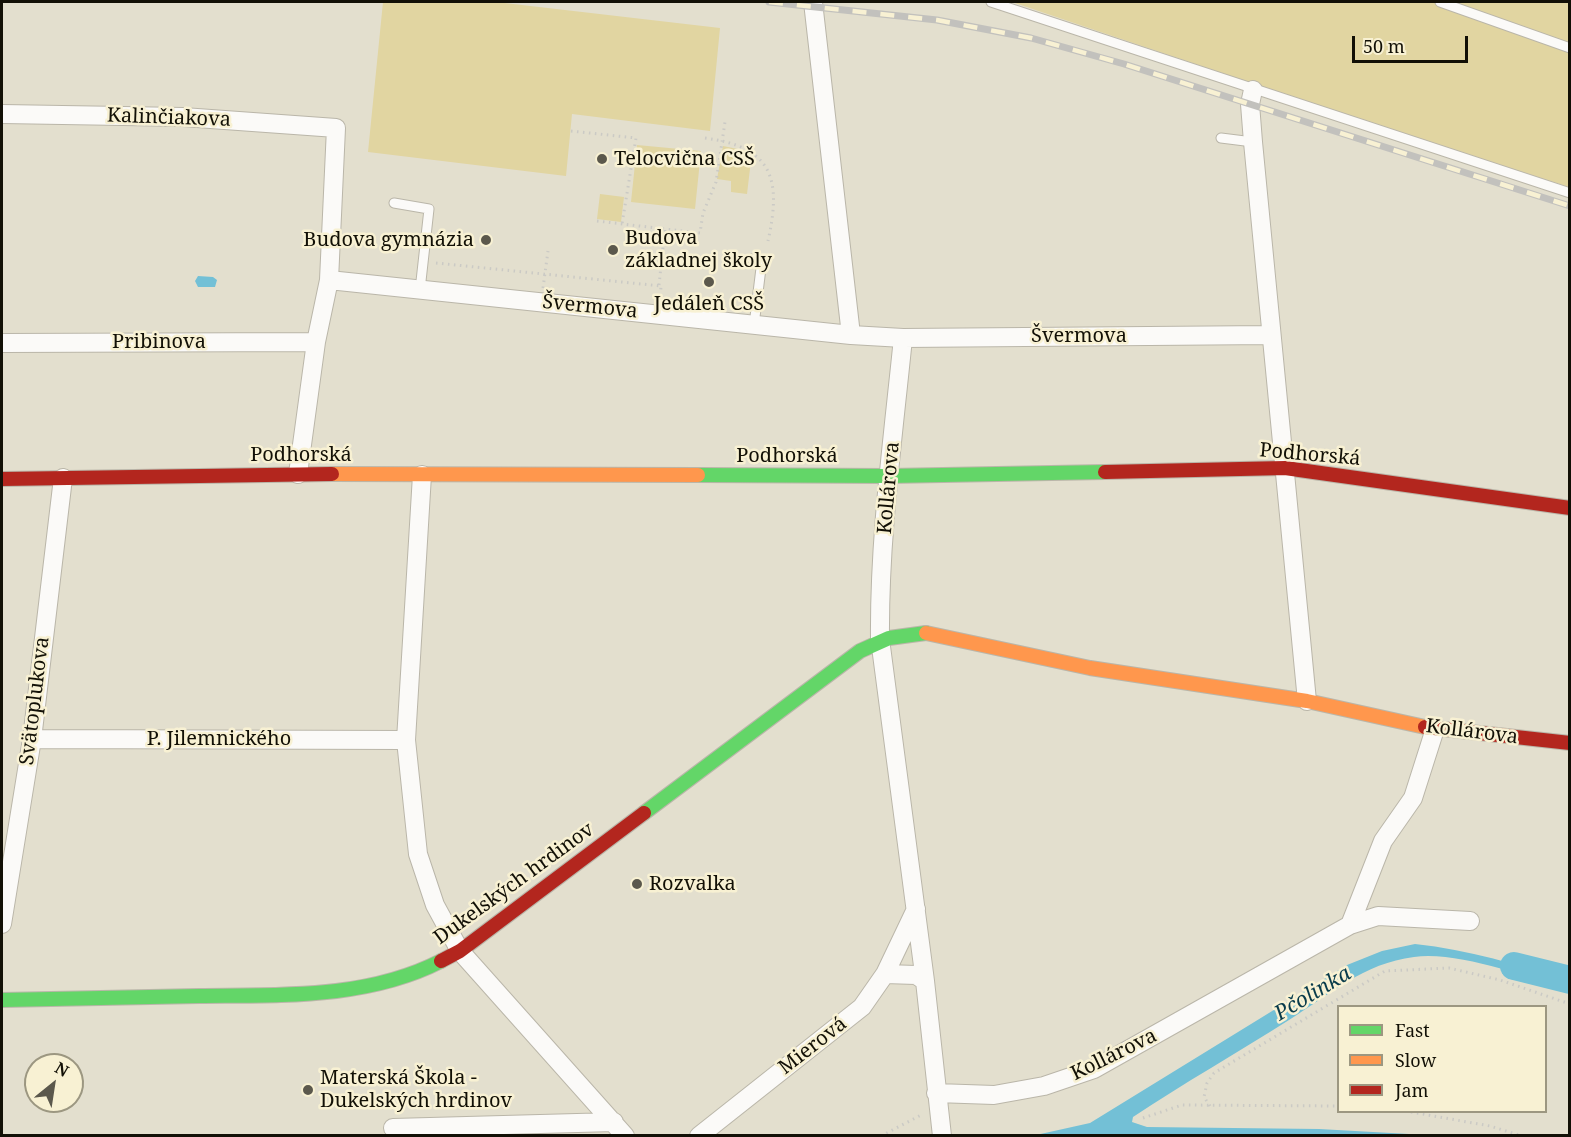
<!DOCTYPE html>
<html>
<head>
<meta charset="utf-8">
<style>
	body { margin:0 }
	#map { position:relative; width:1571px; height:1137px; overflow:hidden; background:#e3dfce; font-family:"Noto Serif",serif }
	canvas { display:block }
	.frame { position:absolute; inset:0; border:3px solid #121006; pointer-events:none }
	.legend { position:absolute; left:1337px; top:1005px; width:210px; height:108px; box-sizing:border-box; background:#f8f1d3; border:2px solid #9c9781; margin:0; padding:8px 10px; list-style:none; font-size:18px; color:#121006 }
	.legend li { display:flex; align-items:center; gap:12px; height:30px }
	.legend b { width:30px; border:2px solid #9c9781 }
	.north { position:absolute; left:24px; top:1053px; width:60px; height:60px; box-sizing:border-box; background:#f8f1d3; border:2px solid #9c9781; border-radius:50%; rotate:30deg; font-size:16px; font-weight:700; line-height:24px; text-align:center; color:#121006 }
	.north::after { content:''; display:block; margin:auto; width:21px; height:27px; background:#5b584c; clip-path:polygon(50% 0,100% 100%,50% 72%,0 100%) }
	.scale { position:absolute; left:1352px; top:36px; width:116px; height:27px; box-sizing:border-box; border:3px solid #121006; border-top:0; padding-left:8px; font-size:18px; line-height:21px; white-space:nowrap; color:#121006; -webkit-text-stroke:4px #f8f1d3; paint-order:stroke }
</style>
</head>
<body>
<div id="map">
<canvas width="1571" height="1137"></canvas>
<div class="frame"></div>
<ul class="legend">
<li><b style="height:8px;background:#63d668"></b>Fast</li>
<li><b style="height:8px;background:#ff974d"></b>Slow</li>
<li><b style="height:8px;background:#b3261e"></b>Jam</li>
</ul>
<div class="north">N</div>
<div class="scale">50 m</div>
</div>
<script>
const ctx = document.querySelector('canvas').getContext('2d');
ctx.lineJoin = 'round';
function fill(path, color) { ctx.fillStyle = color; ctx.fill(path, 'evenodd'); }
function stroke(path, color, width, dash) { ctx.strokeStyle = color; ctx.lineWidth = width; ctx.lineCap = dash ? 'butt' : 'round'; ctx.setLineDash(dash || []); ctx.stroke(path); }
function label(font, color, halo, rows, align = 'center') {
  ctx.font = font + ' "Noto Serif",serif'; ctx.lineWidth = 5; ctx.setLineDash([]); ctx.textBaseline = 'middle'; ctx.strokeStyle = halo; ctx.fillStyle = color; for (const [text, x, y, turn = 0] of rows) {
    ctx.save(); ctx.translate(x, y); ctx.rotate((+turn || 0) * Math.PI / 180); ctx.textAlign = isNaN(turn) ? turn : align; if (halo) ctx.strokeText(text, 0, 0); ctx.fillText(text, 0, 0); ctx.restore();
  }
}
fill(new Path2D(`
	M383,2H496L720,28L710,131L572,114L566,176L368,152Z
	M1012,2H1569V187L1393,131Z
	M637,145L701,151L695,209L631,202Z
	M723,146L752,152L747,194L731,192V181L717,179Z
	M600,194L624,197L621,222L597,219Z`), '#e1d5a1');
fill(new Path2D(`
	M198,276L213,277L217,280L215,287H198L195,281Z
	M1415,944C1469,950 1518,964 1569,982V990C1526,977 1459,951 1414,957C1364,963 1329,995 1289,1020C1237,1053 1184,1083 1133,1117L1132,1122L1147,1127L1319,1129L1427,1135H1036L1090,1123L1347,965L1382,951Z`), '#73c0d6');
stroke(new Path2D(`
	M1514,966L1570,980`), '#73c0d6', 28);
const lane = new Path2D(`
	M991,2L1570,193
	M1440,2L1570,48
	M1221,138L1253,142
	M394,203L429,209L420,290
	M752,259L762,260L754,325`);
const street = new Path2D(`
	M813,2L851,335
	M1253,90L1250,104L1253,142L1307,701
	M2,114L183,117L336,128L329,280L316,342L298,474
	M329,280L851,335L903,338L1271,335
	M903,338C893,438 879,539 880,639L925,981L942,1136
	M2,343L316,342
	M422,475L406,740L418,854L435,905L460,951L625,1136
	M32,739L406,740
	M2,924L32,739L63,478
	M1350,925L1383,841L1413,798L1435,729
	M885,974L916,909
	M936,1093L994,1095L1044,1086L1094,1069L1350,925L1378,916L1470,921
	M393,1128L614,1122
	M699,1136L862,1007L885,974L916,975L925,981`);
const fast = new Path2D(`
	M698,475L889,476L1105,472
	M644,813L860,651L889,638L926,633
	M2,1000C68,999 133,997 199,996C281,995 367,999 441,961`);
const slow = new Path2D(`
	M332,474L698,475
	M926,633L1090,668L1307,701L1425,727`);
const jam = new Path2D(`
	M1105,472L1285,468L1570,508
	M2,479L332,474
	M1425,727L1570,743
	M441,961L460,951L644,813`);
stroke(lane, '#bab6a9', 11);
stroke(street, '#bab6a9', 20);
stroke(fast, '#bab6a9', 16);
stroke(slow, '#bab6a9', 16);
stroke(jam, '#bab6a9', 16);
stroke(new Path2D(`
	M571,131L636,138L622,224
	M705,138C772,147 782,178 768,241
	M597,221L665,229
	M436,263L661,286L660,300
	M659,285L665,229L700,233L703,213L716,182L725,122
	M543,288L548,251
	M1210,1106L1204,1097L1207,1083L1214,1073L1385,971L1449,968L1500,980L1570,1004
	M1411,1112L1490,1126L1522,1136
	M1143,1118L1182,1105L1338,1106
	M881,1136L923,1114`), '#cbcac5', 3, [1.5, 4.5]);
stroke(lane, '#fbfaf8', 9);
stroke(street, '#fbfaf8', 18);
stroke(fast, '#63d668', 14);
stroke(slow, '#ff974d', 14);
stroke(jam, '#b3261e', 14);
const rail = new Path2D(`
	M769,2L937,20L1031,38L1124,64L1570,206`);
stroke(rail, '#c2c1bd', 7);
stroke(rail, '#f8f1d3', 4.5, [14]);
for (const [x, y, r, color] of [
	[602,159,6,"#5b584c"],
	[486,240,6,"#5b584c"],
	[613,250,6,"#5b584c"],
	[709,282,6,"#5b584c"],
	[637,884,6,"#5b584c"],
	[308,1090,6,"#5b584c"]
]) { const dot = new Path2D(); dot.arc(x, y, r, 0, 2 * Math.PI); ctx.fillStyle = color; ctx.fill(dot); stroke(dot, '#f8f1d3', 2); }
label('20px', '#121006', '#f8f1d3', [
	["Kalinčiakova",169,118,2],
	["Švermova",590,307,6],
	["Švermova",1079,336],
	["Pribinova",159,342],
	["Podhorská",301,455],
	["Podhorská",1310,455,5],
	["Podhorská",787,456],
	["Kollárova",889,488,-85],
	["Svätoplukova",35,701,-83],
	["Kollárova",1472,732,7],
	["P. Jilemnického",219,739],
	["Dukelských hrdinov",514,884,-36],
	["Mierová",813,1046,-38],
	["Kollárova",1114,1055,-26]
]);
label('20px', '#121006', '#f8f1d3', [
	["Telocvična CSŠ",614,159],
	["Budova",625,238],
	["základnej školy",625,261],
	["Budova gymnázia",474,240,"right"],
	["Jedáleň CSŠ",709,304,"center"],
	["Rozvalka",649,884],
	["Materská Škola -",320,1078],
	["Dukelských hrdinov",320,1101]
], 'left');
label('italic 21px', '#083b4b', '#f8f1d3', [
	["Pčolinka",1313,994,-31]
]);
</script>
</body>
</html>
